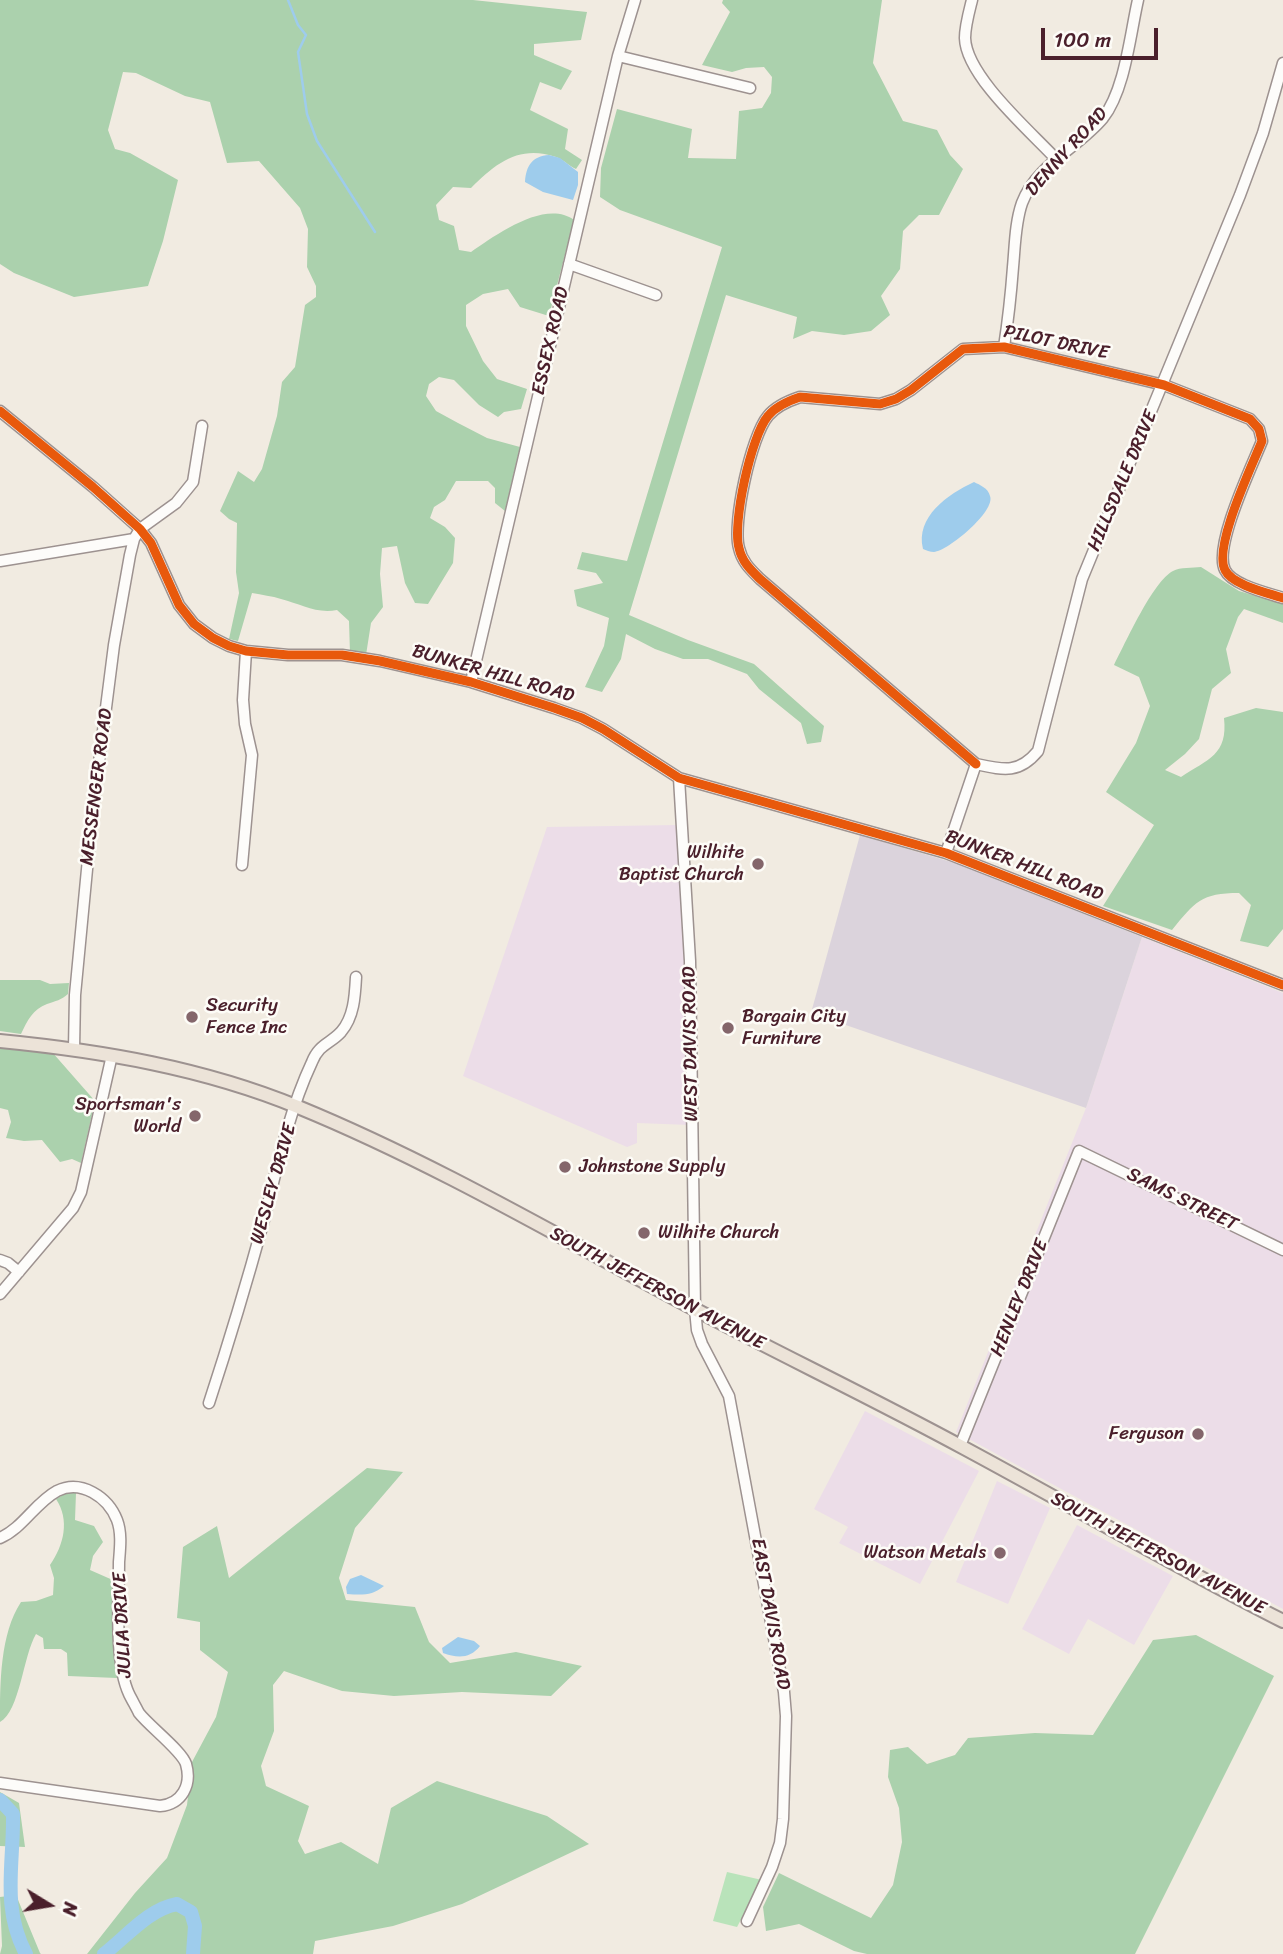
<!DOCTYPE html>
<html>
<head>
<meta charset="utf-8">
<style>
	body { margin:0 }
	#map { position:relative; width:1283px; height:1954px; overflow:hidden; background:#f1ebe1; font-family:Sriracha,sans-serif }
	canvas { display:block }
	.north { position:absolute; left:14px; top:1870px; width:70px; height:70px; -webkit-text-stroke:5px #fdfcf7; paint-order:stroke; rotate:101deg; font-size:19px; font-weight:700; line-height:28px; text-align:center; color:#4a1f2b }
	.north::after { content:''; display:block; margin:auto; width:24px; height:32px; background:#4a1f2b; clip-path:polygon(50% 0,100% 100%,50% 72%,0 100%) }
	.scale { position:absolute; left:1041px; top:28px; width:117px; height:32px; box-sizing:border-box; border:4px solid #4a1f2b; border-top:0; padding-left:9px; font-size:21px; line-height:24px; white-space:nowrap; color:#4a1f2b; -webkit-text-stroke:5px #fdfcf7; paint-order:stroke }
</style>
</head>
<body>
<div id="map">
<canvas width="1283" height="1954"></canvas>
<div class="north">N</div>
<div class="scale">100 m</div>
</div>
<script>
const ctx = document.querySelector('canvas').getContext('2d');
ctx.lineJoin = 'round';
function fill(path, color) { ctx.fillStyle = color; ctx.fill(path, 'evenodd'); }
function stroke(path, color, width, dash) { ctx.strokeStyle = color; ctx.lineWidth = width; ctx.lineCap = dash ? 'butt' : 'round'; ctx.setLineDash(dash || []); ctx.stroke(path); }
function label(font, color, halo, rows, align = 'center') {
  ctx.font = font + ' Sriracha,sans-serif'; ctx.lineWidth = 5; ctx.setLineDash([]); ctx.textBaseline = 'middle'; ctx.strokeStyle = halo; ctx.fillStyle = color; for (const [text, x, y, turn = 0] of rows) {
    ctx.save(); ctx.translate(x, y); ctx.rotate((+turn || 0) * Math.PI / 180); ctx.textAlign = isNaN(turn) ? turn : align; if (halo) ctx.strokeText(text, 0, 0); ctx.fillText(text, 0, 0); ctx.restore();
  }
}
fill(new Path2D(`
	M678,825L685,927L690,1125L637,1123V1143L627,1147L463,1076L547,827Z
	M1142,937L1283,993V1609L956,1432L1086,1108Z
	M865,1411L979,1471L920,1584L839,1543L848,1527L814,1509Z
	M997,1481L1050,1508L1008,1604L956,1582Z
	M1077,1525L1173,1576L1134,1645L1088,1619L1069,1654L1022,1629Z`), '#ecdde8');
fill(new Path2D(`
	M860,835L958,864L1142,937L1086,1108L811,1013Z`), '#dbd3dc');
fill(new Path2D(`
	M727,1872L762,1880L737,1927L713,1921Z`), '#b9e3ba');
fill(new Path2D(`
	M0,0H473L587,12L581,40L534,44V55L572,71L561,90L540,82L530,110L568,129L565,149L582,160L576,169C569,166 564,160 556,157C520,145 497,162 471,188L453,187L436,205L439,220L454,226L459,250L471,252C496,235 545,199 574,220L549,316L520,307L508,289L483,294L466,305V326L483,361L497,379L527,389L521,409L504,412L498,417L479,405L454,380L439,377L429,384L426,396L436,411L458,423L487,438L520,447L505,511L495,503V488L488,481H456L445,500L434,507L430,518L445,527L455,538L453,563L428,604L415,603L405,583L397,546L382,548L380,574L383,607L371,623L366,655L350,653L349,621L337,610C316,614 301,604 281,599C272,596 262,595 252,593L238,641L229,639L239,593L236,572L237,523L229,519L220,511L238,471L254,482L262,469L277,416L282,382L295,367L305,305L316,297V286L307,267L308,229L300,208L259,161L227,163L210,102L185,96L136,73L123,72L108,130L115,149L130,153L178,180L163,241L148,286L74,297L14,273L0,264Z
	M723,0H882L873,63L903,121L937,130L950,155L963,169L939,215H919L903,231L900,269L881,296L890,315L871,331L844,335L812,331L793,339L797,317L726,295L629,615L688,640L754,664L824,726L821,742L807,744L801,723L759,689L747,674L708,659H683L655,649L626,634L621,659L602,692L585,687L604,646L609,618L577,606L574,590L603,583L596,573L577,569L582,552L627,561L722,247L620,210L600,197L601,168L617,109L692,129L688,158L736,159L739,111L762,108L771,93L772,77L764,67L746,68L732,72L702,65L730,12L722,3Z
	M1201,567L1239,591L1283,604V623L1244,609L1238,617L1226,649L1231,673L1212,689L1199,739L1185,754L1165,770L1181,777C1208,759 1228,755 1224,718L1256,708L1283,712V929L1268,947L1240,941L1251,905L1239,893C1201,893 1195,902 1172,930L1103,906L1154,825L1106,792L1136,743L1150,706L1139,677L1114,665C1125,644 1153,581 1173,571C1180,567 1193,568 1201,567Z
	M0,980H40L50,984L69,983L68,994C61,1000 56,1001 47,1004C33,1009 27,1021 21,1034L0,1031Z
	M0,1046L52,1052L95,1101L81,1163L72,1159L60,1162L42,1140L24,1141L6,1138L11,1122L8,1110L0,1108Z
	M367,1468L403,1472L355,1528L339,1578L346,1600L415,1607L429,1642L450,1663L516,1652L582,1666L551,1696L462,1692L394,1696L342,1691L284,1671L273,1685L274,1731L261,1766L266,1786L309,1806L298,1841L305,1854L341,1842L378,1864L391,1808L437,1781L547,1816L589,1844L462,1904L393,1926L315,1941L313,1954H87L135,1893L167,1858L187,1805L192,1762L216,1717L228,1672L200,1650V1622L177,1618L183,1547L217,1526L229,1578Z
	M66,1493H76L75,1520L94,1526L103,1542L93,1556L90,1570L115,1581L113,1616L117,1678L68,1676L67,1653L61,1649H44L43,1638L36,1634C23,1656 20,1711 0,1722C0,1683 0,1634 21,1602L36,1601L53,1595L54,1578L50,1565C64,1545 70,1520 56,1499Z
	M1196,1635L1274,1676L1135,1954H867L854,1951L799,1924L766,1931L763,1907L779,1873L871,1918L893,1885L902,1842L899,1808L888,1777L890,1750L908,1747L927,1764L955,1755L968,1738L1035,1733L1093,1735L1153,1640Z
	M0,1792L19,1803L25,1847L0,1846Z
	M16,1895L40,1953L41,1954H0L2,1946L0,1897Z`), '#abd1ad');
fill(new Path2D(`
	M549,155L560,158L578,172V185L573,200L543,192L525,182C526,166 532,156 549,155Z
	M974,482C980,485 988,488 990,496C996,511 948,551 934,552C930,552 926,550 923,549C915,517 948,494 974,482Z
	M361,1575L384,1586C372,1596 362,1595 347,1594L346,1587L350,1579Z
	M458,1637L474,1641L480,1646C470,1659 457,1658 443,1653L442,1648Z`), '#9eccec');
stroke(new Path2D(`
	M288,0L298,25L306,35L298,52L307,114L317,141L375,232`), '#9eccec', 2.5);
stroke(new Path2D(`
	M0,1800L13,1814C14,1864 1,1907 26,1954
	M104,1954C127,1936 149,1909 177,1904L191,1912L195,1926L193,1954`), '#9eccec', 14);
const minor = new Path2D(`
	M972,0C969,12 965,26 965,38C966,76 1030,131 1056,159
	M618,56L750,88
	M569,264L656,295
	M1004,347C1008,321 1011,294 1013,267C1015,246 1015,223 1022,203C1036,165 1078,148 1103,118C1125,90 1130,35 1138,0
	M0,411L93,487L140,529L151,543L179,605L194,624L213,638L229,646L246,651L288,655H342L380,661L471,682L554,708L582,718L603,729L679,778L946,853L1283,985
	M0,561L134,539
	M471,682L618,56L635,0
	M976,764L760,579C751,570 742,562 739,548C732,524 751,436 768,416C776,406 788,401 800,397L880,404L896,399L911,390L963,349L1004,347L1164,385L1250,419L1259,429L1262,441C1252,466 1213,547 1225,570C1232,585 1268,593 1283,598
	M679,778L690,961L695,1309L697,1330L702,1344L729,1396L784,1692L786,1716L783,1819L780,1843L772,1867L747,1921
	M946,853L976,764C1004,770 1019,774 1038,751L1082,579L1240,195L1263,133L1283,63
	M242,865L252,755L245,724L243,700L246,651
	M74,1049L75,995L92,817L114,645L130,555L134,539L140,529L176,503L193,482L202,426
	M0,1260L8,1263L19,1272
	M0,1294L73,1208L81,1192L112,1055
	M209,1403C229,1342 247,1282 264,1220C277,1167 289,1111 312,1062C319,1044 330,1044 341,1032C354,1017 355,996 356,977
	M960,1446L1079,1151L1283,1250
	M0,1538C23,1528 35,1503 57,1491C81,1479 108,1497 117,1520C122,1533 120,1549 119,1562C119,1598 114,1662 129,1694C132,1700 136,1707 139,1713C149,1726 182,1751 186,1764C192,1785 182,1804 160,1806L0,1783`);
const major = new Path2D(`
	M0,1041C102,1051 203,1068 298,1107C432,1162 558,1236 685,1304C777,1353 872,1398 964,1448C1070,1505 1175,1566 1283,1621`);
stroke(minor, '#9d9290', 13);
stroke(major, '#9d9290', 16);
stroke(minor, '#fdfcfa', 10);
stroke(major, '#ece3d8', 12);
stroke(new Path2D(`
	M0,411L93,487L140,529L151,543L179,605L194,624L213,638L229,646L246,651L288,655H342L380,661L471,682L554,708L582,718L603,729L679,778L946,853L1283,985
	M976,764L760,579C751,570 742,562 739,548C732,524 751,436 768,416C776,406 788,401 800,397L880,404L896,399L911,390L963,349L1004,347L1164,385L1250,419L1259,429L1262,441C1252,466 1213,547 1225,570C1232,585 1268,593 1283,598`), '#e8590c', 9);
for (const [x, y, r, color] of [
	[758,864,7,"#84666b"],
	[192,1017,7,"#84666b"],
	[728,1028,7,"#84666b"],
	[195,1116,7,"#84666b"],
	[565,1167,7,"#84666b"],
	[644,1233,7,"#84666b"],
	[1198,1434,7,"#84666b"],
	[1000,1553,7,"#84666b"]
]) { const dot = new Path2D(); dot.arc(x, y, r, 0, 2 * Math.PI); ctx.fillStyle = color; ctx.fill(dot); stroke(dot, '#fdfcf7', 2.5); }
label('19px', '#4a1f2b', '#fdfcf7', [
	["DENNY ROAD",1067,152,-48],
	["ESSEX ROAD",551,341,-77],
	["PILOT DRIVE",1056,343,12],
	["HILLSDALE DRIVE",1123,481,-67],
	["BUNKER HILL ROAD",493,674,16],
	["MESSENGER ROAD",97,787,-83],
	["BUNKER HILL ROAD",1024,866,21],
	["WEST DAVIS ROAD",691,1044,-91],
	["WESLEY DRIVE",274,1184,-74],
	["SAMS STREET",1182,1200,26],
	["SOUTH JEFFERSON AVENUE",657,1289,28],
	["HENLEY DRIVE",1020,1298,-68],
	["SOUTH JEFFERSON AVENUE",1158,1554,28],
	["EAST DAVIS ROAD",770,1614,80],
	["JULIA DRIVE",123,1625,-93]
]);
label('19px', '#4a1f2b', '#fdfcf7', [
	["Wilhite",744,853],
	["Baptist Church",744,875],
	["Security",206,1006,"left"],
	["Fence Inc",206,1028,"left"],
	["Bargain City",742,1017,"left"],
	["Furniture",742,1039,"left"],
	["Sportsman's",181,1105],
	["World",181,1127],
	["Johnstone Supply",579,1167,"left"],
	["Wilhite Church",658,1233,"left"],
	["Ferguson",1184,1434],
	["Watson Metals",986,1553]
], 'right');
</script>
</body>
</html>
